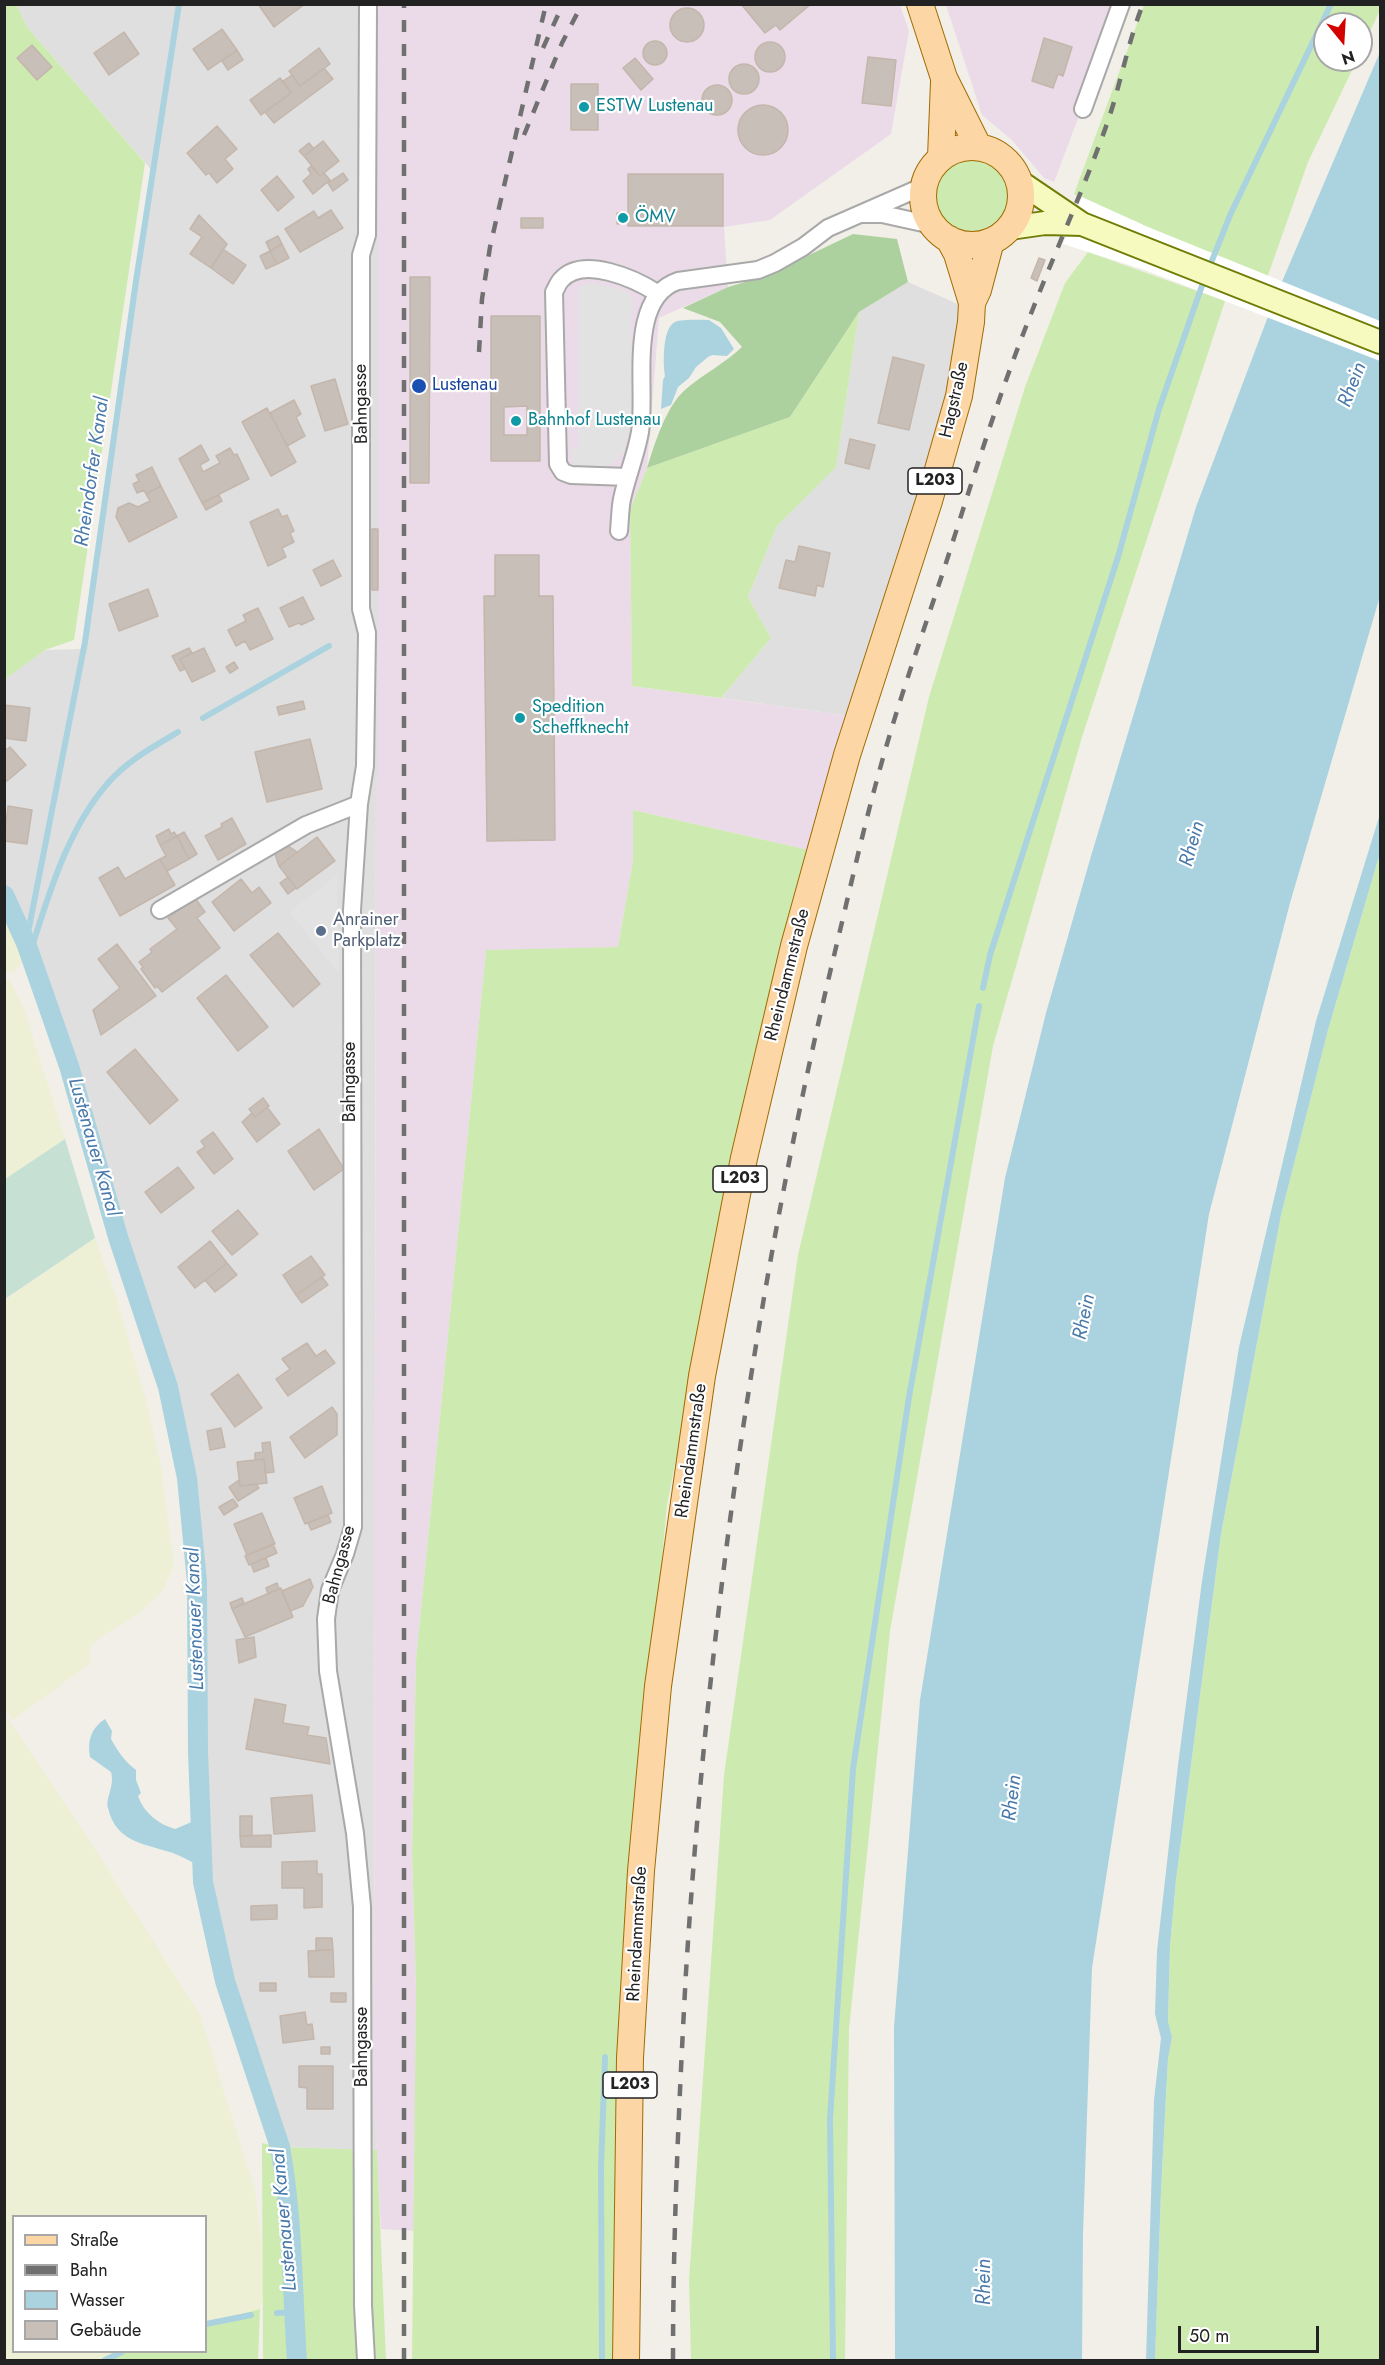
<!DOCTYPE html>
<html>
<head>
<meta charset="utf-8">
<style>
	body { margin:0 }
	#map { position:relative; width:1385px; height:2365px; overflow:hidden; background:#f2efe9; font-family:Jost,sans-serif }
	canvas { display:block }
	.frame { position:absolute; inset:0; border:6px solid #222; pointer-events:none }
	.legend { position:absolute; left:12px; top:2215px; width:195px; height:138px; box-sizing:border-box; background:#fff; border:2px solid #a7a7a7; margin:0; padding:8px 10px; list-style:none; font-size:18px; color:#222 }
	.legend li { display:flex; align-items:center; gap:12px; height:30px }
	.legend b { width:30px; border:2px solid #a7a7a7 }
	.north { position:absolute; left:1313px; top:12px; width:60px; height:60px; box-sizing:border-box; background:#fff; border:2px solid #a7a7a7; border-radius:50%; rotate:162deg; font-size:16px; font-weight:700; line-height:24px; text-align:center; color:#222 }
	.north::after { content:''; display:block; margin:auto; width:21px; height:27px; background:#d40000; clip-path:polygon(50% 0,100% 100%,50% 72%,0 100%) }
	.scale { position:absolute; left:1178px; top:2326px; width:141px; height:27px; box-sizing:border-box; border:3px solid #222; border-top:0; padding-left:8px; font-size:18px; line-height:21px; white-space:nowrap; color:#222; -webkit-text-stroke:4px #fff; paint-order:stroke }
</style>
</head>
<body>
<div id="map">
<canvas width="1385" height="2365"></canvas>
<div class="frame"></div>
<ul class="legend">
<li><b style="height:8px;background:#fcd6a4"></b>Straße</li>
<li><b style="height:8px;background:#707070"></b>Bahn</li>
<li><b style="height:16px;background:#aad3df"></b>Wasser</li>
<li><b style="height:16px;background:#c7bfb8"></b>Gebäude</li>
</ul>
<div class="north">N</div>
<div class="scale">50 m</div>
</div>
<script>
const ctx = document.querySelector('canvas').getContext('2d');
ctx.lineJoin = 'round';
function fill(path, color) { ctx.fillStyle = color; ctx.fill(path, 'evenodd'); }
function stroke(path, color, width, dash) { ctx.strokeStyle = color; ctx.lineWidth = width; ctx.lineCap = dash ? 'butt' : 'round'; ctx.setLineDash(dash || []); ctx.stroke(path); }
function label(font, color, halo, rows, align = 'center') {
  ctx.font = font + ' Jost,sans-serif'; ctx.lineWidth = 4.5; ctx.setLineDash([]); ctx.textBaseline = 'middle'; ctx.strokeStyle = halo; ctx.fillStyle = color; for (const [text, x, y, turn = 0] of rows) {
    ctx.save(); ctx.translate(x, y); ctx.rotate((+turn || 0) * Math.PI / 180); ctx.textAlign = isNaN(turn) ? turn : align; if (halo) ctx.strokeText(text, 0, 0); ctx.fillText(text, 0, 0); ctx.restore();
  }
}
fill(new Path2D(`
	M16,5H378V776L376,787L374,2102L377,2150L280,2147L225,1981L203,1882L198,1752L197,1582L187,1478L168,1387L118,1237L69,1066L26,943L5,895L4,679L45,650L83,649L136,281L154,173L27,27Z
	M908,282L960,305L945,414L850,716L721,698L771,638L748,597L777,526L836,466L859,312Z`), '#e0dfdf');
fill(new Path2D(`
	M378,5H900L909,31L891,134L770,220L724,227L728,287L659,318L647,468L630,510L632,686L850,716L813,851L633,810V860L618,947L486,951L416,1660L412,1851L416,1987L414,2231L381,2229L374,2102L376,787L378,776Z
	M946,5H1121L1054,182L1044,178L1012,140L982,115Z`), '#ebdbe8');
fill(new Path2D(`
	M4,896L30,953L15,971L5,973Z
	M9,979L24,1009L65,1139L5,1179L4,980Z
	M95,1238L116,1296L147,1403L161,1466L174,1565L163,1591L138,1614L99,1638L90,1648L91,1663L13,1720L4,1709L5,1299Z
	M4,1713L88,1838L200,2015L255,2190L262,2248L263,2297L260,2309L206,2324V2216H14V2352H122L105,2360H5Z`), '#eef0d5');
fill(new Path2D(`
	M16,4L27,27L145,163L74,640L45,650L5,679L4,5Z
	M1144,5H1380V10L1361,51V24H1325V60H1357L1308,162L1266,281L1074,194Z
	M934 196a37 37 0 1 1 74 0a37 37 0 1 1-74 0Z
	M1088,252L1225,301L1082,737L993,1046L890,1631L849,2029L845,2360H691L689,2280L724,1775L798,1255L929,697L1025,387L1065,283Z
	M859,312L836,467L777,526L748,597L771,638L721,698L632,686L630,510L647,468L790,417Z
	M633,810L813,851L725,1208L667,1505L619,2014V2360H412L416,1987L412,1851L416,1660L486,950L618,947L633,860Z
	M1380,853V2360H1155L1161,2191L1168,2059L1172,2037L1168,2021L1170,1946L1176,1880L1221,1534L1281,1215L1328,1030Z
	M262,2143L280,2147L377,2150L386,2360H263Z
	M260,2309L258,2360H105L122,2352H206V2324Z`), '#cdebb0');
fill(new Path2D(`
	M853,234L897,239L908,282L859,312L790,417L647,468C655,443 666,406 686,389C704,374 725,363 742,347L720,322L683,308L728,287L765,276Z`), '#add19e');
fill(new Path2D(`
	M65,1139L95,1238L5,1299V1179Z`), '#c6e0d4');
fill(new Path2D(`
	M592,283L619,289L627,292L632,297L634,306L631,317L633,402L631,423L624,452L612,464L586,468L578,467L573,462L570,449H578V287Z
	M337,875V891L339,974L289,912Z`), '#e2e2e2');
fill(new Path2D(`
	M1380,52V596L1290,903L1209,1214L1092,1968L1083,2234L1082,2360H895L894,2027L920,1700L1005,1178L1046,1013L1091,856L1196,507L1275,298Z
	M709,320L721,328L734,349L727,356L712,355L708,357L696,367L689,378L678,387L671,405L661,409L663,380L665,376C663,365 662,328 675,322C681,319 702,320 709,320Z
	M1380,814V853L1328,1030L1281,1215L1221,1534L1176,1880L1170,1946L1168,2021L1172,2037L1168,2059L1161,2191L1155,2360H1146L1154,2100L1161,2038L1155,2014L1157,1951L1178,1765L1202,1581L1239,1347L1316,1021Z
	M105,1719L112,1731L111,1739C118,1751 124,1761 136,1770V1780L141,1793L138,1796C144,1813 158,1824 175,1829L201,1818L203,1867C193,1863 183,1857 173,1853C146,1844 116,1843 108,1808C105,1798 115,1787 111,1772L90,1757C87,1741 91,1728 105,1719Z`), '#aad3df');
fill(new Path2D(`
	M1082,197L1148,227L1380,321V361L1145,270L1063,244Z`), '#fff');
stroke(new Path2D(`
	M1209,268L1231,213L1331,4
	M203,718L329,646
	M26,943L85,642L136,281L179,4
	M30,953C48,896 68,828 108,783C127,761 154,746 178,732
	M983,988L990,955L1118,557L1159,409L1205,277
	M277,2313L294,2312
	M206,2324L251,2315
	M105,2360L122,2352
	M602,2360L601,2168L605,2057
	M833,2360L830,2119L853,1769L909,1397L979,1006`), '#aad3df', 6);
stroke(new Path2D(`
	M4,895L26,943L69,1066L118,1237L168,1387L187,1478L197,1582L198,1752L203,1882L225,1981L280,2147C293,2217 292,2289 297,2360`), '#aad3df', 20);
const building = new Path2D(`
	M258,4H305L274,27Z
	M741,4H811L780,30L776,25L765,33Z
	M670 25a17 17 0 1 1 34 0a17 17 0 1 1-34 0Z
	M222,29L237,50L208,70L193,49Z
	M124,32L139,54L109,75L94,53Z
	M1044,38L1072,47L1063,76L1058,74L1053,88L1032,81Z
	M643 53a12 12 0 1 1 24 0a12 12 0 1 1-24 0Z
	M755 57a15 15 0 1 1 30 0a15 15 0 1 1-30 0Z
	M32,45L52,67L37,80L17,58Z
	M319,48L330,64L300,86L289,71Z
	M237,50L243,60L228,70L222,61Z
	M868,57L896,60L891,106L862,103Z
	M635,58L653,79L641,90L623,68Z
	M729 79a15 15 0 1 1 30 0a15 15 0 1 1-30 0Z
	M324,68L333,79L274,123L265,112L291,93L283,81L292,75L300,86Z
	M280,78L291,93L261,115L250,100Z
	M571,84H598V130H571Z
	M702 100a15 15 0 1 1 30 0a15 15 0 1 1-30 0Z
	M738 130a25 25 0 1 1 50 0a25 25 0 1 1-50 0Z
	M217,126L237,149L225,159L233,169L217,183L209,173L206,175L187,153Z
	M323,141L339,161L320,176L304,156Z
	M309,143L314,149L304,156L299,151Z
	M311,166L320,176L324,173L330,180L313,194L303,181L311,174L308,169Z
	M343,173L348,180L333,191L328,183Z
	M628,174H723V226H628Z
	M277,176L294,197L278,211L261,190Z
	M331,210L343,228L300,252L285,229L314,211L318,218Z
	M617,213H628V223L617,224Z
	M199,215L227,244L211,268L190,254L202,237L190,229Z
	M521,218H543V228H521Z
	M278,236L282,244L270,251L266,242Z
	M282,244L289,258L277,264L270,251Z
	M223,249L246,265L233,284L211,268Z
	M270,251L277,264L266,269L260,256Z
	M1039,258L1045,260L1037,281L1031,278Z
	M410,277H430L429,483H410Z
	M491,316H540V461H491Z
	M893,357L924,365L909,430L878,423Z
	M335,379L348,424L325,431L311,386Z
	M294,400L301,414L296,417L305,436L287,446L270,413Z
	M527,406V435H504V407Z
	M267,408L296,462L271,476L242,422Z
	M850,439L875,445L869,469L845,463Z
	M201,445L209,460L200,465L203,472L220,463L216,456L230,448L234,455L237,454L249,479L202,503L179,459Z
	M152,467L161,486L146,494L144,490L137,493L133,484L139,481L136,475Z
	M161,486L177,517L129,542L116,517L118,508L129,503L138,507L150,501L146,494Z
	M219,495L222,501L206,510L202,503Z
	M278,509L282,517L287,515L294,531L290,533L294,542L282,548L286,557L268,566L250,522Z
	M372,529H378V590H372Z
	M799,546L830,553L823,587L817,585L815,596L779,588L786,560L795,562Z
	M495,555H539V596H553L555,840L487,841L484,596H495Z
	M333,560L341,576L321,586L313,570Z
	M148,589L158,616L119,631L109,604Z
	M303,597L314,619L301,625L299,623L289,627L280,608Z
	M258,608L273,639L250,650L245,641L236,646L228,630L246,621L243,615Z
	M189,648L192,653L180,659L185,669L180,671L172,656Z
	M204,648L215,671L192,682L180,659Z
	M234,662L238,668L230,673L226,667Z
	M303,701L305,709L279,715L277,707Z
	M4,705L30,708L26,741L4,738Z
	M310,739L322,789L267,802L255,752Z
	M10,747L26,765L7,781L4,777V751Z
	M8,806L32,810L27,844L4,841Z
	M232,818L246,844L218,860L205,836L222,827L221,824Z
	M169,829L171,834L174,832L177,836L160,845L156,836Z
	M184,832L197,854L189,859L177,836Z
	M177,836L189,859L167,871L160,859L166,856L160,845Z
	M317,837L335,861L297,889L279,866Z
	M287,845L297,852L279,866L275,854Z
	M160,859L175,885L120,916L99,878L118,867L125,879Z
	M288,877L296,888L288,894L280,883Z
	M241,879L252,893L259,887L271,903L234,931L212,902Z
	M195,898L205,912L197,918L220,948L162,992L157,986L155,988L141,969L143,967L139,962L152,952L150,949L177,929L168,918Z
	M278,933L320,984L293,1007L250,955Z
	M117,944L156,996L101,1035L93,1010L120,988L98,959Z
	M226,975L268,1027L238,1051L197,998Z
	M135,1049L178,1100L150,1124L107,1072Z
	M263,1098L269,1106L255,1117L249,1109Z
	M267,1107L280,1124L257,1142L242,1122L252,1113L255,1117Z
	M319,1129L344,1169L314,1190L288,1151Z
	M213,1132L233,1159L214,1174L197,1152L205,1147L201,1141Z
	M178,1167L194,1188L161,1213L145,1192Z
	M238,1210L258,1234L232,1255L212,1231Z
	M210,1241L227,1263L195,1288L178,1267Z
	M311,1256L325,1275L296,1295L283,1275Z
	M227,1263L237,1275L215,1292L205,1280Z
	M322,1277L328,1285L302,1303L296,1295Z
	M307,1343L316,1356L325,1350L335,1363L288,1396L276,1379L290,1369L282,1359Z
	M238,1374L262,1408L235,1427L211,1394Z
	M332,1407L337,1414V1435L305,1458L290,1437Z
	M221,1428L225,1447L210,1450L207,1431Z
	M270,1442L274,1472L265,1473L264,1459L255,1460V1453L263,1452L262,1443Z
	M264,1459L267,1483L240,1486L237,1462Z
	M239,1480L240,1486L256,1484L259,1488L238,1501L229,1487Z
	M322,1486L332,1513L305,1524L294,1498Z
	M233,1499L238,1506L224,1515L219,1507Z
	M262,1513L275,1544L247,1555L234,1524Z
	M328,1515L331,1522L311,1530L308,1523Z
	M273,1544L277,1553L249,1565L245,1556Z
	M266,1558L269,1566L254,1572L251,1564Z
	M310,1579L313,1587L303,1606L290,1611L282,1591Z
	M277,1583L279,1589L268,1594L266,1588Z
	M281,1588L293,1617L245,1637L232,1609Z
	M242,1598L244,1603L232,1609L230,1603Z
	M254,1637L256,1657L239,1663L236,1640Z
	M255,1699L286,1705L283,1723L309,1727L307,1735L326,1738L330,1764L246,1749Z
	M312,1795L315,1831L274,1834L271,1798Z
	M240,1816H252V1836H240Z
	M271,1835V1847H241L240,1836Z
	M317,1861V1874H322V1907L304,1908V1888H282V1862Z
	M277,1905V1919L251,1920V1906Z
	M316,1938H332L333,1950H316Z
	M333,1950L334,1977H309L308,1951Z
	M260,1983H276V1991H260Z
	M331,1993H346V2002H331Z
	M305,2012L307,2025L312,2024L314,2039L283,2043L280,2016Z
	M321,2047H330V2054H321Z
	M299,2066H333V2109H307V2088L299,2087Z`);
fill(building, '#c7bfb8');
stroke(building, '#c4b6ab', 1.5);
const minor = new Path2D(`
	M1083,109L1121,4
	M863,214H882L932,225
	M628,477L571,475L563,472L558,464L554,292C556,289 558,283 561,280C583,255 635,279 657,293
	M619,531C620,521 620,509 622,499C627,476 636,455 640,432C647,390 626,298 678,281L758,270L775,263L803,247L828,228L924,186
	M160,910L306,825L359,804
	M366,2360L363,2305L362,1907L355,1833L328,1671L326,1619L330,1590L345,1554L353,1527L352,910L359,804L365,766L367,633L361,609V255L367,235L368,4`);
const secondary = new Path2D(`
	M1020,182L1082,224L1380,342
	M1010,228L1045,223L1082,224`);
const primary = new Path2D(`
	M920,4L944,78L978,146
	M923 196a49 49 0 1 1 98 0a49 49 0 1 1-98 0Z
	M941,157L944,82
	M972,303L978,290L991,241
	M626,2360L630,2058L641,1871L658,1686L702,1376L744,1158L794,946L847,755L929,501L959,396L971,322L972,303L957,254L949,239`);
stroke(minor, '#a9a9a9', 20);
stroke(secondary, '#707d05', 26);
stroke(primary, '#a06b00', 28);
stroke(minor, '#fff', 16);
stroke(secondary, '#f7fabf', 22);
stroke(primary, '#fcd6a4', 26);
stroke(new Path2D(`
	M543,48L563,4
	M524,135L562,43L582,4
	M479,352L482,299L490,247L546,4
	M404,2360V4
	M673,2360C673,2231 679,2101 686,1972C708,1624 756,1278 838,939C853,876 867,813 885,751C903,688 925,627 945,566C971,485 996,403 1027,324C1053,256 1084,189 1108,121C1121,82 1128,42 1143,4`), '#707070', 4.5, [12, 12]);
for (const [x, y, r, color] of [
	[584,107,6,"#0f9aa8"],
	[623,218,6,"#0f9aa8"],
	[419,386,8,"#1a4fb4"],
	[516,421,6,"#0f9aa8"],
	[520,718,6,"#0f9aa8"],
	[321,931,6,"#5c6f8a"]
]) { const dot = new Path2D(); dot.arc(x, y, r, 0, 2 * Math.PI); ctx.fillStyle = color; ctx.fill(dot); stroke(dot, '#fff', 2); }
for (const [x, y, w] of [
	[935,481,54],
	[740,1179,54],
	[630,2085,54]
]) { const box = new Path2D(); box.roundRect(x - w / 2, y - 13, w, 26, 4.5); ctx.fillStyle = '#fff'; ctx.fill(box); stroke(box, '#222', 1.5); }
label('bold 16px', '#222', null, [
	["L203",935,481],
	["L203",740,1179],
	["L203",630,2085]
]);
label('18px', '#0d838f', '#fff', [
	["ESTW Lustenau",596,107],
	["ÖMV",635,218],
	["Bahnhof Lustenau",528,421],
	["Spedition",532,708],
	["Scheffknecht",532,729]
], 'left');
label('18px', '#164399', '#fff', [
	["Lustenau",432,386]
], 'left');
label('18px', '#222', '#fff', [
	["Hagstraße",955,400,-77],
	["Bahngasse",362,404,-91],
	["Rheindammstraße",788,975,-76],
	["Bahngasse",351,1082,-90],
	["Rheindammstraße",692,1451,-82],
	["Bahngasse",340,1565,-75],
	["Rheindammstraße",638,1934,-87],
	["Bahngasse",363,2047,-90]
]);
label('18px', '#4e5e75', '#fff', [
	["Anrainer",333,921],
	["Parkplatz",333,942]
], 'left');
label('italic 20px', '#4a7aab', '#fff', [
	["Rhein",1353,385,-69],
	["Rheindorfer Kanal",93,472,-82],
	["Rhein",1193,844,-74],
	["Lustenauer Kanal",93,1147,74],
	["Rhein",1085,1317,-79],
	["Lustenauer Kanal",196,1619,-92],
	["Rhein",1013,1798,-83],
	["Lustenauer Kanal",285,2220,-95],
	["Rhein",985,2282,-90]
]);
</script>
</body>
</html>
